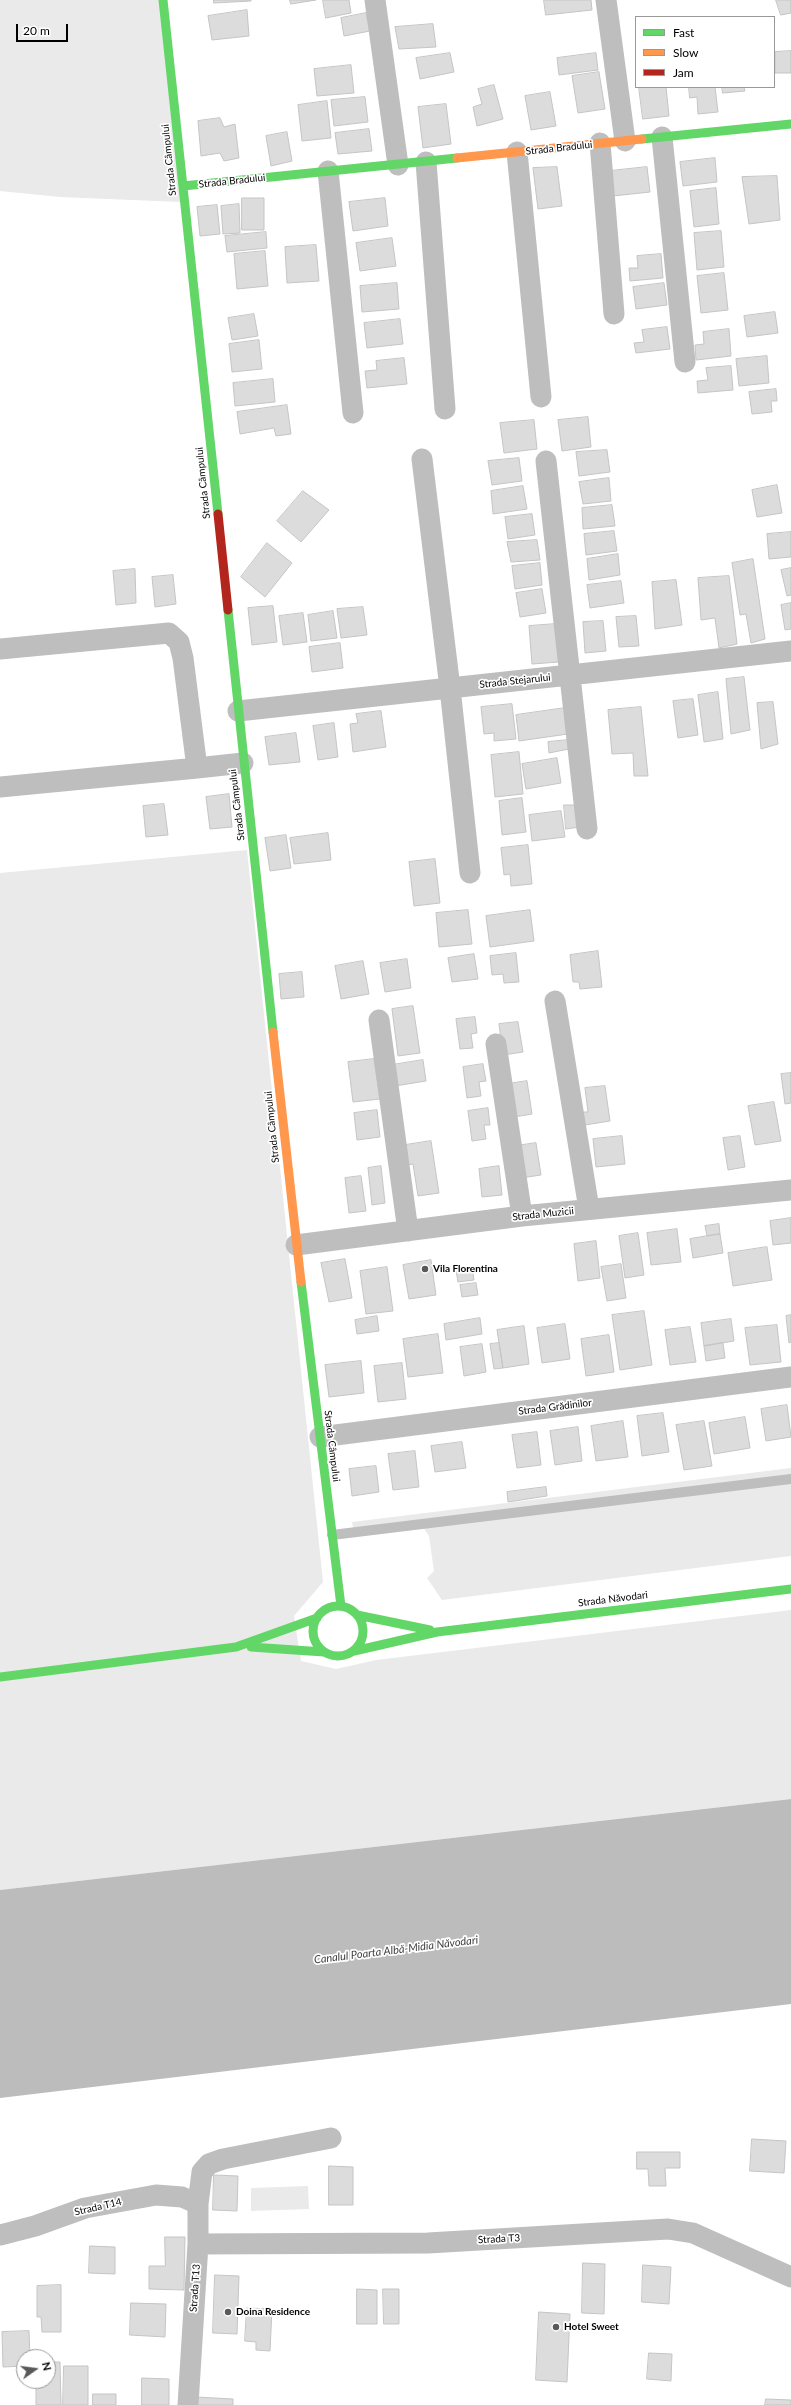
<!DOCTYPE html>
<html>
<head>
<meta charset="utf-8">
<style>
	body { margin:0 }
	#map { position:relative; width:791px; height:2405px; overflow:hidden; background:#fff; font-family:Lato,sans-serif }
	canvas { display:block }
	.legend { position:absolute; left:635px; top:16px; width:140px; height:72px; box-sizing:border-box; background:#fff; border:1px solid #999; margin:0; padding:5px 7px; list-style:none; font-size:12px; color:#000 }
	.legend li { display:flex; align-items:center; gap:8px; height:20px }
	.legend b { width:20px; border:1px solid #999 }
	.north { position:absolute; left:16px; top:2349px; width:40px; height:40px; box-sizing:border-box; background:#fff; border:1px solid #999; border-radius:50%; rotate:76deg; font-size:11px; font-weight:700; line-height:16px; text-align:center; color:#000 }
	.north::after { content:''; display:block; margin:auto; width:14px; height:18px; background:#595959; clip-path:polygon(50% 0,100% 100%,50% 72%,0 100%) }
	.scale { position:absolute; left:16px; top:24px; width:52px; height:18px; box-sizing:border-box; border:2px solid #000; border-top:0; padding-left:5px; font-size:12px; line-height:14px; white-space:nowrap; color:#000; -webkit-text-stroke:3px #fff; paint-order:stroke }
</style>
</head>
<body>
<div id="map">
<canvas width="791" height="2405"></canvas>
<ul class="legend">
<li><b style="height:5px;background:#63d668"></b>Fast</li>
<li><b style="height:5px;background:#ff974d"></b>Slow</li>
<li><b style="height:5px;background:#b3261e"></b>Jam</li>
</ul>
<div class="north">N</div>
<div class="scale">20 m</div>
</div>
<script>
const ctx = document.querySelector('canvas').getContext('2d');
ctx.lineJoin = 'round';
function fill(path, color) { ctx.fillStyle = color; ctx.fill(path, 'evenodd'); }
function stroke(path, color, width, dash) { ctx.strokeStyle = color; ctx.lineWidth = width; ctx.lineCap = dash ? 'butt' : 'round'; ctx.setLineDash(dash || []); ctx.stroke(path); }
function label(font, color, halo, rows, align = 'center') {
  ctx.font = font + ' Lato,sans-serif'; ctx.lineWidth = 3.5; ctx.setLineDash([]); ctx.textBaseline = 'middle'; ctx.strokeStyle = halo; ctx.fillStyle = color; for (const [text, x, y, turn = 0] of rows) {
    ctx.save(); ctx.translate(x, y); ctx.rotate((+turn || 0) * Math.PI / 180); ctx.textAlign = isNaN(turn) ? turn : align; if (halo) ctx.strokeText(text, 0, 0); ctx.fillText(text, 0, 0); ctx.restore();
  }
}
fill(new Path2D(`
	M0,0H161L181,202L60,197L0,191Z
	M247,850L323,1582L294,1616L301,1661L336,1669L376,1660L791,1610V1799L0,1890V873Z
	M791,1468V1556L442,1600L427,1578L434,1571L429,1536L423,1527L354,1535L352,1522Z
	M308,2186L309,2209L251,2211V2188Z`), '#eaeaea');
fill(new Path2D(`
	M791,1799V2004L0,2098V1890Z`), '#bcbcbc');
const building = new Path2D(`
	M214,0H251V1L214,3Z
	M290,0H316L291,4Z
	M323,0H349L351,13L326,18Z
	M544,0H591L592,10L546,15Z
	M776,0H791V13L781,15Z
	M247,10L249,36L212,40L208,16Z
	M366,13L370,31L344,36L341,18Z
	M433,24L436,47L399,49L395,27Z
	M791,51V73H775V52Z
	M450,53L454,72L420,79L416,58Z
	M596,53L598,70L559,75L557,58Z
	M351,65L354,93L317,96L314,69Z
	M599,72L605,109L578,113L572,76Z
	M494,85L503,119L477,126L473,107L482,104L478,89Z
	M639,87H666L669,116L643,119Z
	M689,87H715L718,112L698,114L697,97L690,98Z
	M722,87H744L745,91L723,93Z
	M550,92L556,126L531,130L525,96Z
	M365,97L368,122L334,126L331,100Z
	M327,101L331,138L302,141L298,105Z
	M446,104L451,144L423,148L418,107Z
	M220,118L224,127L235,124L239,158L224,161L220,153L201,156L198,121Z
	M369,129L372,151L338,154L335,133Z
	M287,132L292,161L271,166L266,136Z
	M715,158L717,182L683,186L680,162Z
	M557,167L562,206L538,209L533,168Z
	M647,167L650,192L613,196L610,171Z
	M777,176L780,220L749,224L742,177Z
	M716,188L719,224L694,227L690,191Z
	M242,198H264V230H242Z
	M385,198L388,226L353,231L349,202Z
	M239,204L240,233L223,234L221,206Z
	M217,205L220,234L200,236L197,207Z
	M721,231L724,267L697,270L694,233Z
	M266,232L267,248L227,252L225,236Z
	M392,238L396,266L360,271L356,243Z
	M316,245L319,281L287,283L285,247Z
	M265,251L268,286L237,289L234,254Z
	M661,254L663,278L630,281L629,268H638L637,256Z
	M724,273L728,310L701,313L697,276Z
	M397,283L399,309L362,312L360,286Z
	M664,283L667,305L636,309L633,287Z
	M775,312L778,333L747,337L744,316Z
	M254,314L258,336L232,340L228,318Z
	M400,319L403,344L367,348L364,323Z
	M667,327L670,349L636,353L634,343L644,342L642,330Z
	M729,329L731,356L696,360L695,345L704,344L703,332Z
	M259,340L262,369L232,372L229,344Z
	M767,356L769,383L739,386L736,359Z
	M404,358L407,384L367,388L365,371L377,370L376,361Z
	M731,366L733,390L698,393L697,381L708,380L706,368Z
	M273,379L275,402L235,406L233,383Z
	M776,389L777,401H771L772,412L752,414L749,392Z
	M287,405L291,434L276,436L274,428L240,434L237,412Z
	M588,417L591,447L562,451L558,420Z
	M534,420L537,449L504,453L500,423Z
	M607,450L610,472L579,476L576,452Z
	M519,458L522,481L492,485L488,461Z
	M609,478L611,501L583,504L579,482Z
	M777,485L782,513L757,517L752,490Z
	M523,486L527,509L493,514L491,491Z
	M303,491L329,510L301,542L277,521Z
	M612,505L615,526L583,529L582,508Z
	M532,514L535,535L508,539L505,517Z
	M614,531L617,551L586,555L584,534Z
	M791,532V557L769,559L767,534Z
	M537,540L540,560L511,562L507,542Z
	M267,543L292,563L265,597L241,577Z
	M618,554L620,575L589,580L587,559Z
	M753,559L765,639L751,643L746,614L740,615L732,563Z
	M540,563L542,585L515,589L512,566Z
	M791,568V595L787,596L781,570Z
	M135,569L136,603L116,605L113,571Z
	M173,575L176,604L155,607L152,577Z
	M729,576L737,644L719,648L715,618L701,620L698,578Z
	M676,580L682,625L655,629L652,582Z
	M621,581L624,603L590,608L587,585Z
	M542,589L546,613L520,617L516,593Z
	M791,603V629L785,630L781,605Z
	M273,606L277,642L252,645L248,608Z
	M363,607L367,635L341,638L337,609Z
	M333,611L337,638L311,641L308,615Z
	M303,613L307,642L283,645L279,616Z
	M636,616L639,646L619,647L616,617Z
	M603,621L606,651L585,653L583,622Z
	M556,624L559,662L532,664L529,626Z
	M340,643L343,668L312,672L309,647Z
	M744,677L750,730L731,734L726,679Z
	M718,692L723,739L704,742L698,695Z
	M693,699L698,735L678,738L673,701Z
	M773,702L778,744L761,749L757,703Z
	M512,704L516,739L494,741V733L484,734L481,707Z
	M641,707L648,776H634L633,753L612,754L608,710Z
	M565,708L568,734L519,741L516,715Z
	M381,711L386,747L353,752L350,724L358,723L356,714Z
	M334,723L338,757L318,760L313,726Z
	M296,733L300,762L269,765L265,737Z
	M568,740L569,749L549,753L548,742Z
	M519,752L523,794L495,797L491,755Z
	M557,758L561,783L526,789L522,764Z
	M229,794L232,827L210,829L206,797Z
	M522,798L526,832L502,835L499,801Z
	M164,804L168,835L146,837L143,806Z
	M564,805H578L580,827L566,829Z
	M561,811L565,837L532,841L529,815Z
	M328,833L331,860L294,864L290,838Z
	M286,835L291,868L270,871L265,838Z
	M528,845L532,884L511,886L510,874L504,875L501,848Z
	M435,859L440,903L414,906L409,862Z
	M468,910L472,944L439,947L436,913Z
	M530,910L534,941L490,947L486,916Z
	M598,951L602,987L580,989L579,982H573L570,955Z
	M516,953L519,982L504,983L503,974L492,975L490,956Z
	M474,954L478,979L452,982L448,958Z
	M407,959L411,988L385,992L380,963Z
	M363,961L369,994L341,999L335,966Z
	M302,972L304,997L281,999L279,974Z
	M413,1006L420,1053L398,1056L392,1009Z
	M475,1017L477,1033L471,1034L473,1048L460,1049L456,1019Z
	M518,1022L523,1052L503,1055L499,1024Z
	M374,1059L380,1099L353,1102L348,1062Z
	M423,1060L426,1081L395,1086L392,1065Z
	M483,1064L486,1081L479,1082L481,1096L467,1098L463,1067Z
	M791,1073V1103L785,1104L781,1074Z
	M527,1081L532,1114L514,1117L508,1084Z
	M605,1086L610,1121L585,1125L583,1112H588L585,1088Z
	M774,1102L781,1141L755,1145L748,1106Z
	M488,1108L490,1125H484L486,1139L472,1141L468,1111Z
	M377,1110L380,1137L357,1140L354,1113Z
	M622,1136L625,1164L596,1167L593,1139Z
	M740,1136L745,1167L728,1170L723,1138Z
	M431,1141L439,1193L418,1196L413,1164L402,1166L399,1146Z
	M536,1143L541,1175L521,1178L516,1146Z
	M381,1166L385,1203L372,1205L368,1168Z
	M499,1166L502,1195L482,1197L479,1169Z
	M361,1176L366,1211L349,1213L345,1178Z
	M791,1218V1243L773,1245L770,1221Z
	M719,1224L720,1234L707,1236L705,1226Z
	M677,1229L681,1262L651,1265L647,1233Z
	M638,1233L644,1275L625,1278L619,1236Z
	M720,1234L723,1253L693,1258L690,1239Z
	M596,1241L600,1278L578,1281L574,1244Z
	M767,1247L772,1280L733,1286L728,1253Z
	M345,1259L352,1298L329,1302L321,1263Z
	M431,1260L436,1295L409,1299L403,1265Z
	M621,1264L626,1298L607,1301L601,1267Z
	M387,1267L393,1311L366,1314L360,1271Z
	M472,1268L474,1280L458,1282L456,1270Z
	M476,1283L478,1295L462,1297L460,1285Z
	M644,1311L652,1365L620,1370L612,1315Z
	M791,1315V1342L789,1343L786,1316Z
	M377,1316L379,1331L357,1334L355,1320Z
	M480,1318L482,1334L446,1340L444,1324Z
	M731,1319L734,1341L704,1346L701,1323Z
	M565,1324L570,1359L542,1363L537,1328Z
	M777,1325L781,1362L750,1365L745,1328Z
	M524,1326L529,1364L503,1368L497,1330Z
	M690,1327L696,1362L670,1365L665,1330Z
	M438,1334L443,1373L408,1377L403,1339Z
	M609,1335L614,1372L586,1376L581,1339Z
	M499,1343L503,1368L494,1369L490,1344Z
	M723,1343L725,1358L706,1361L704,1346Z
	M482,1344L486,1372L464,1376L460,1347Z
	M361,1361L364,1393L329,1397L325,1365Z
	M402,1363L406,1399L378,1402L374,1366Z
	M787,1405L791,1437L766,1441L761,1409Z
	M663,1413L669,1452L642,1456L637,1416Z
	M745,1417L750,1448L714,1454L709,1423Z
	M623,1421L628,1457L596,1461L591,1426Z
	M704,1421L712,1466L684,1470L676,1425Z
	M578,1427L582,1461L555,1465L550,1431Z
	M537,1432L541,1465L517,1468L512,1435Z
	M462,1442L466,1468L435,1472L431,1446Z
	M415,1451L419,1487L393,1490L388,1454Z
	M376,1466L379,1492L352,1496L349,1469Z
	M546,1487L547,1496L508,1502L507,1492Z
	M752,2139L786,2141L784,2173L750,2171Z
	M637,2152H680V2168H665L666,2186H649L648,2169H637Z
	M329,2166L353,2167V2205H329Z
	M214,2175L238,2176L237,2211L213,2210Z
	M165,2237H185L184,2290L149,2289V2266H165Z
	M90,2246L115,2247V2274L89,2273Z
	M583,2263L605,2264L604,2314L582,2313Z
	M643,2265L671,2267L669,2304L642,2302Z
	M215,2275L239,2276L237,2334L213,2333Z
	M61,2285V2332H42L41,2317H37V2286Z
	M357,2289L377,2290V2324H357Z
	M383,2289H399V2324H384Z
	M131,2303L166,2304L165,2337L130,2335Z
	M247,2308L272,2309L270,2351L256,2350V2342L245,2341Z
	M539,2312L570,2314L567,2382L536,2380Z
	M29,2331L30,2357H24V2366L3,2367L2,2332Z
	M649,2353L672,2354L671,2381L647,2379Z
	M48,2362H60L61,2405H36V2381H48Z
	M64,2366H88V2405H63Z
	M142,2378L169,2379V2405H142Z
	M93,2394H116V2405H93Z
	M196,2397L233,2399V2405H196Z
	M766,2399L791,2400V2405H765Z`);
fill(building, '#dcdcdc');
stroke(building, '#c5c5c5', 1);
stroke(new Path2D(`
	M332,1535L791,1479`), '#bebebe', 10);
stroke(new Path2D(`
	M375,0L398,165
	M606,0L625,141
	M662,137L685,362
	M600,143L614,314
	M517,152L541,397
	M426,162L445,409
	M328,171L353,413
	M422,459L450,688L470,873
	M546,461L587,829
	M0,649L169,633L179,642L183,658L197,768L243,763
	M238,711L791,651
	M0,787L197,768
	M555,1001L589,1209
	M379,1020L408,1231
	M496,1044L522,1216
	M296,1245L522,1216L791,1190
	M320,1437L791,1377
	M0,2235L35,2226L85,2208L156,2195L182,2197L198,2204
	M198,2244L428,2243L668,2229L693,2233L791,2277
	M188,2405L198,2244V2204L202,2172L209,2164L223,2159L331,2138`), '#bebebe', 21);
stroke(new Path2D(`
	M163,0L218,514
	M642,139L791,124
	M183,186L457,158
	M228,610L273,1032
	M301,1282L341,1606
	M313 1631a25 25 0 1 1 50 0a25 25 0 1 1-50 0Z
	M357,1615L430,1630
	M251,1647L324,1652
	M354,1651L437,1632L791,1589
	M0,1677L236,1647L317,1618`), '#63d668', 9);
stroke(new Path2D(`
	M457,158L642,139
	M273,1032L301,1282`), '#ff974d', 9);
stroke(new Path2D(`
	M218,514L228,610`), '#b3261e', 9);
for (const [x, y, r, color] of [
	[425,1269,4,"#595959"],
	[228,2312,4,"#595959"],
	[556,2327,4,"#595959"]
]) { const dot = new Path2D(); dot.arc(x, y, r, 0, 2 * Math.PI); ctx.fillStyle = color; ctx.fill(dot); stroke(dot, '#fff', 1.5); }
label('10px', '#000', '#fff', [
	["Strada Bradului",559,148,-6],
	["Strada Câmpului",169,160,-96],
	["Strada Bradului",232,181,-6],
	["Strada Câmpului",203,483,-96],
	["Strada Stejarului",515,681,-6],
	["Strada Câmpului",237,805,-97],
	["Strada Câmpului",272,1127,-96],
	["Strada Muzicii",543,1214,-6],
	["Strada Grădinilor",555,1407,-7],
	["Strada Câmpului",332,1446,83],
	["Strada Năvodari",613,1599,-7],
	["Strada T14",98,2207,-13],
	["Strada T3",499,2239,-3],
	["Strada T13",195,2288,-86]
]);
label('bold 10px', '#000', '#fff', [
	["Vila Florentina",433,1269],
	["Doina Residence",236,2312],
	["Hotel Sweet",564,2327]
], 'left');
label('italic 11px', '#404040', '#fff', [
	["Canalul Poarta Albă-Midia Năvodari",396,1950,-7]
]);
</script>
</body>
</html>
